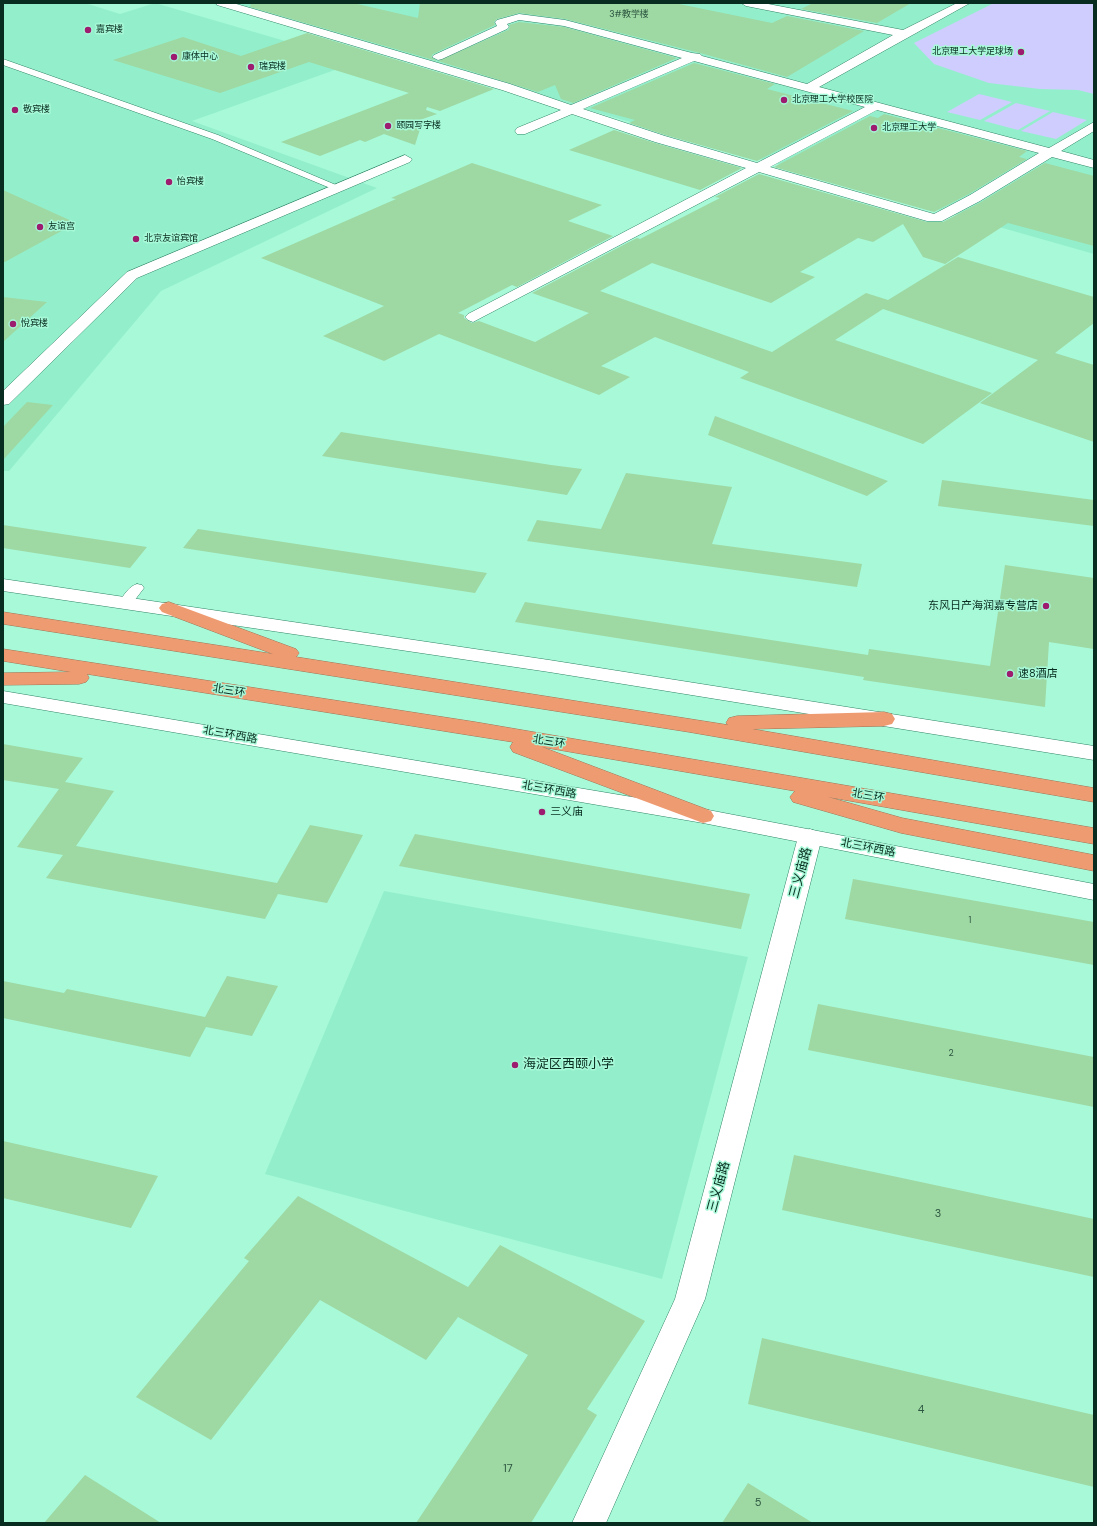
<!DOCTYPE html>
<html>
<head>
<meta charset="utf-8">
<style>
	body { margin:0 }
	#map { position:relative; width:1097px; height:1526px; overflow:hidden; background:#a7f9d8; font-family:"DM Sans",sans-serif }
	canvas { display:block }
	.frame { position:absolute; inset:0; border:4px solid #082c20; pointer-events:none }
</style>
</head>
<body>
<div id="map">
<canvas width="1097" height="1526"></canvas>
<div class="frame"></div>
</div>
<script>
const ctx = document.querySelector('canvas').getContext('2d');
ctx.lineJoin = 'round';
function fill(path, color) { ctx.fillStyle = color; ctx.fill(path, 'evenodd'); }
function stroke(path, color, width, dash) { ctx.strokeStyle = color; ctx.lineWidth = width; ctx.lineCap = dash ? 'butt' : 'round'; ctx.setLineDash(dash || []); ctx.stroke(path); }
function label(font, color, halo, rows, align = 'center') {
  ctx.font = font + ' "DM Sans","Noto Sans SC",sans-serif'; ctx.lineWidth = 3; ctx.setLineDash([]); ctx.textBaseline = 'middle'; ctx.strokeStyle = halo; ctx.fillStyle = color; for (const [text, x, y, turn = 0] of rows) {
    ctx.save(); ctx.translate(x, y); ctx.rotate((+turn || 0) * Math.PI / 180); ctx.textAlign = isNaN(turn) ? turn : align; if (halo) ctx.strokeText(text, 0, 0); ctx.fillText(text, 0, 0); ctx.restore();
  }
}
fill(new Path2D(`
	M3,3H85L120,14L155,3L357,62L192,121L377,188L161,291L9,471H3Z
	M212,3H1094V254Z
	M384,891L748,957L662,1279L265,1174Z`), '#93efcb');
fill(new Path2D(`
	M994,3H1094V94L1078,90L1040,89L989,83L934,64L914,43Z
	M979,94L1012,102L980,120L947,112Z
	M1016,103L1050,111L1018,130L984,121Z
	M1053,112L1087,120L1056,139L1021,131Z`), '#cfcdfe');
fill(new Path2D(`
	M251,3H353L418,18L420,3H674L772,23L787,16L864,31L787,77L700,53L565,19L519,13L497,19L494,22L495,25L433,54L431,57L437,61L250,7Z
	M813,3H911L877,23L801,9Z
	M519,22L564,27L677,58L573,103L561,99L555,85L538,92L438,61L508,30L510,27L509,25Z
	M307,33L494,89L440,111L427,107L426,110L437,114L417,121L422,123L415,145L384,134L365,142L360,140L320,156L281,142L409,93L309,62L220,93L113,60L183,37L241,56Z
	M694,63L775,84L767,89L853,111L757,161L665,135L629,123L635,120L590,108Z
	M884,114L1027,151L1019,157L1027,159L969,194L934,212L774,167L870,116L878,118Z
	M614,130L655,143L742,168L700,190L569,150Z
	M472,163L602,205L568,221L613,236L517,287L512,285L458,313L464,315V318L472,323L479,321L535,342L589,313L532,293L629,242L637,238L640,239L720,198L715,197L759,174L927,222H943L981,202L1045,163L1094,176V246L1008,223L945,264L923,257L903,224L873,242L858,238L800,272L815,277L771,303L652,263L600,291L772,352L866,293L888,300L958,257L1094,297V323L1055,353L1094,365V442L980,403L1038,360L883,309L835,340L992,393L923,444L740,378L749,372L655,337L601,366L630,377L599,395L439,334L384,361L323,336L384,306L261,258L396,199L391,198Z
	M3,190L76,223L3,263Z
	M3,297L47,302L3,342Z
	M27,402L53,405L3,460V427Z
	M715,416L888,481L867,496L708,435Z
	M341,432L551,465L582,469L567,495L322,456Z
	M626,473L732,487L712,544L862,564L857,587L527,541L537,520L601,529Z
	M942,480L1094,500V526L938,506Z
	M3,525L147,547L130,568L3,548Z
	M198,529L487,573L475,593L183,548Z
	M1005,565L1094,578V649L1049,642L1045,707L863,680L864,677L515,622L525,602L868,655L869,649L990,666Z
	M3,744L83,758L65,782L114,791L76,846L277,883L310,825L363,835L327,903L278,894L265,919L46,878L63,855L17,847L59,789L3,780Z
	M415,834L750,894L741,929L399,866Z
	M853,879L1094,922V965L845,919Z
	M227,976L278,986L252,1036L206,1027L190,1057L3,1018V981L64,993L67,989L205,1017Z
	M818,1004L1094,1057V1107L808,1050Z
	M3,1141L158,1176L131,1228L3,1198Z
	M794,1155L1094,1219V1277L782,1210Z
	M298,1196L468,1287L500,1245L645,1321L587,1409L597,1415L531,1523H416L528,1355L458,1317L426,1360L320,1300L211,1440L136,1397L249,1261L244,1258Z
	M762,1338L1094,1415V1487L748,1404Z
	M85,1475L161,1523H44Z
	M748,1483L813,1523H722Z`), '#9ed8a3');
const lane = new Path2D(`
	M3,59L218,135L343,188L338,191L335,190L212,139L3,65Z
	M137,584L142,585L144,588L131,605H121L119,602C124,595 129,586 137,584Z`);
const street = new Path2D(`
	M216,3H233L510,84L571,105L682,58L564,26L519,20L507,24L509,27L507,29L442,59L438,60L432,57L434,55L497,26L495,22L497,20L519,14L565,20L692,53L700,54L702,56L807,84L893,35L746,6L741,3H763L903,30L957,3H970L819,87L1049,148L1094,122V131L1061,151L1094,160V168L1052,157L980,201L942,221H927L759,172L473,322L468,320L465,317L468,314L746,168L655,142L572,114L525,134H517L515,131L517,128L561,110L502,90L217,5ZM694,61L865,107L757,163L665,136L583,109ZM877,110L1039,153L970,195L934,214L770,167Z
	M405,155L412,159L410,162L137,278L9,404L3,405V391L127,272Z
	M810,829L818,832L822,837L705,1299L606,1523H572L675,1299L798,837L802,832Z`);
const secondary = new Path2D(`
	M3,579L549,660L1094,746V760L549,672L3,591Z
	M3,691L703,809L1094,884V900L703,823L3,703Z`);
const highway = new Path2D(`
	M169,602L296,649L299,653L296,657L728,725L726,723L729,718L737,716L884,712L892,714L895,719L892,724L884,726L752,729L1094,788V802L689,732L3,624V612L273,654L162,612L159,608L162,604Z
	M3,649L475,722L1094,828V844L828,797L902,818L1094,855V871L901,833L793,802L790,797L795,791L542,747L711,811L714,816L711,821L703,823L513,752L510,747L513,742L475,736L87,674L89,678L86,682L79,684L3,685V673L71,672L3,661Z`);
stroke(lane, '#308467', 1);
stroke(street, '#308467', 1);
stroke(secondary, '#308467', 1);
stroke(highway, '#9e7455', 1);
fill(lane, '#fff');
fill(street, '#fff');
fill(secondary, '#fff');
fill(highway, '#ef9b72');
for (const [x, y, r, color] of [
	[88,30,4,"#9d1c6f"],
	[1021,52,4,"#9d1c6f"],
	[174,57,4,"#9d1c6f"],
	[251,67,4,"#9d1c6f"],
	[784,100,4,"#9d1c6f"],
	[15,110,4,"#9d1c6f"],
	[388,126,4,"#9d1c6f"],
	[874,128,4,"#9d1c6f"],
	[169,182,4,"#9d1c6f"],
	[40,227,4,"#9d1c6f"],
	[136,239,4,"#9d1c6f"],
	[13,324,4,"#9d1c6f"],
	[1046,606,4,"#9d1c6f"],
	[1010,674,4,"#9d1c6f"],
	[542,812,4,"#9d1c6f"],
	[515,1065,4,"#9d1c6f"]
]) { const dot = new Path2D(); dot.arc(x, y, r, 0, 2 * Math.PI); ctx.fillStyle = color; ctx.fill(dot); stroke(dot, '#a7f9d8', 1.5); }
label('9px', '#2e5741', null, [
	["3#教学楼",629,15],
	["1",970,921],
	["2",951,1054]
]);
label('9px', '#082c20', '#a7f9d8', [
	["嘉宾楼",96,30],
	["北京理工大学足球场",1013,52,"right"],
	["康体中心",182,57],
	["瑞宾楼",259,67],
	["北京理工大学校医院",792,100],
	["敬宾楼",23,110],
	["颐园写字楼",396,126],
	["北京理工大学",882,128],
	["怡宾楼",177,182],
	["友谊宫",48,227],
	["北京友谊宾馆",144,239],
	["悅宾楼",21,324]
], 'left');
label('11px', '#082c20', '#a7f9d8', [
	["东风日产海润嘉专营店",1038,606,"right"],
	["速8酒店",1018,674],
	["三义庙",550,812]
], 'left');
label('11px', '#082c20', '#a7f9d8', [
	["北三环",229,691,9],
	["北三环西路",230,735,10],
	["北三环",549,742,9],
	["北三环西路",549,790,10],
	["北三环",868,796,10],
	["北三环西路",868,848,11]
]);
label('11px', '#2e5741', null, [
	["3",938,1214],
	["4",921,1410],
	["17",508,1469],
	["5",758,1503]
]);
label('13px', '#082c20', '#a7f9d8', [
	["三义庙路",801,873,-75],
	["三义庙路",719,1187,-75]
]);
label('13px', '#082c20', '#a7f9d8', [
	["海淀区西颐小学",523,1065]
], 'left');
</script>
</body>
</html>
